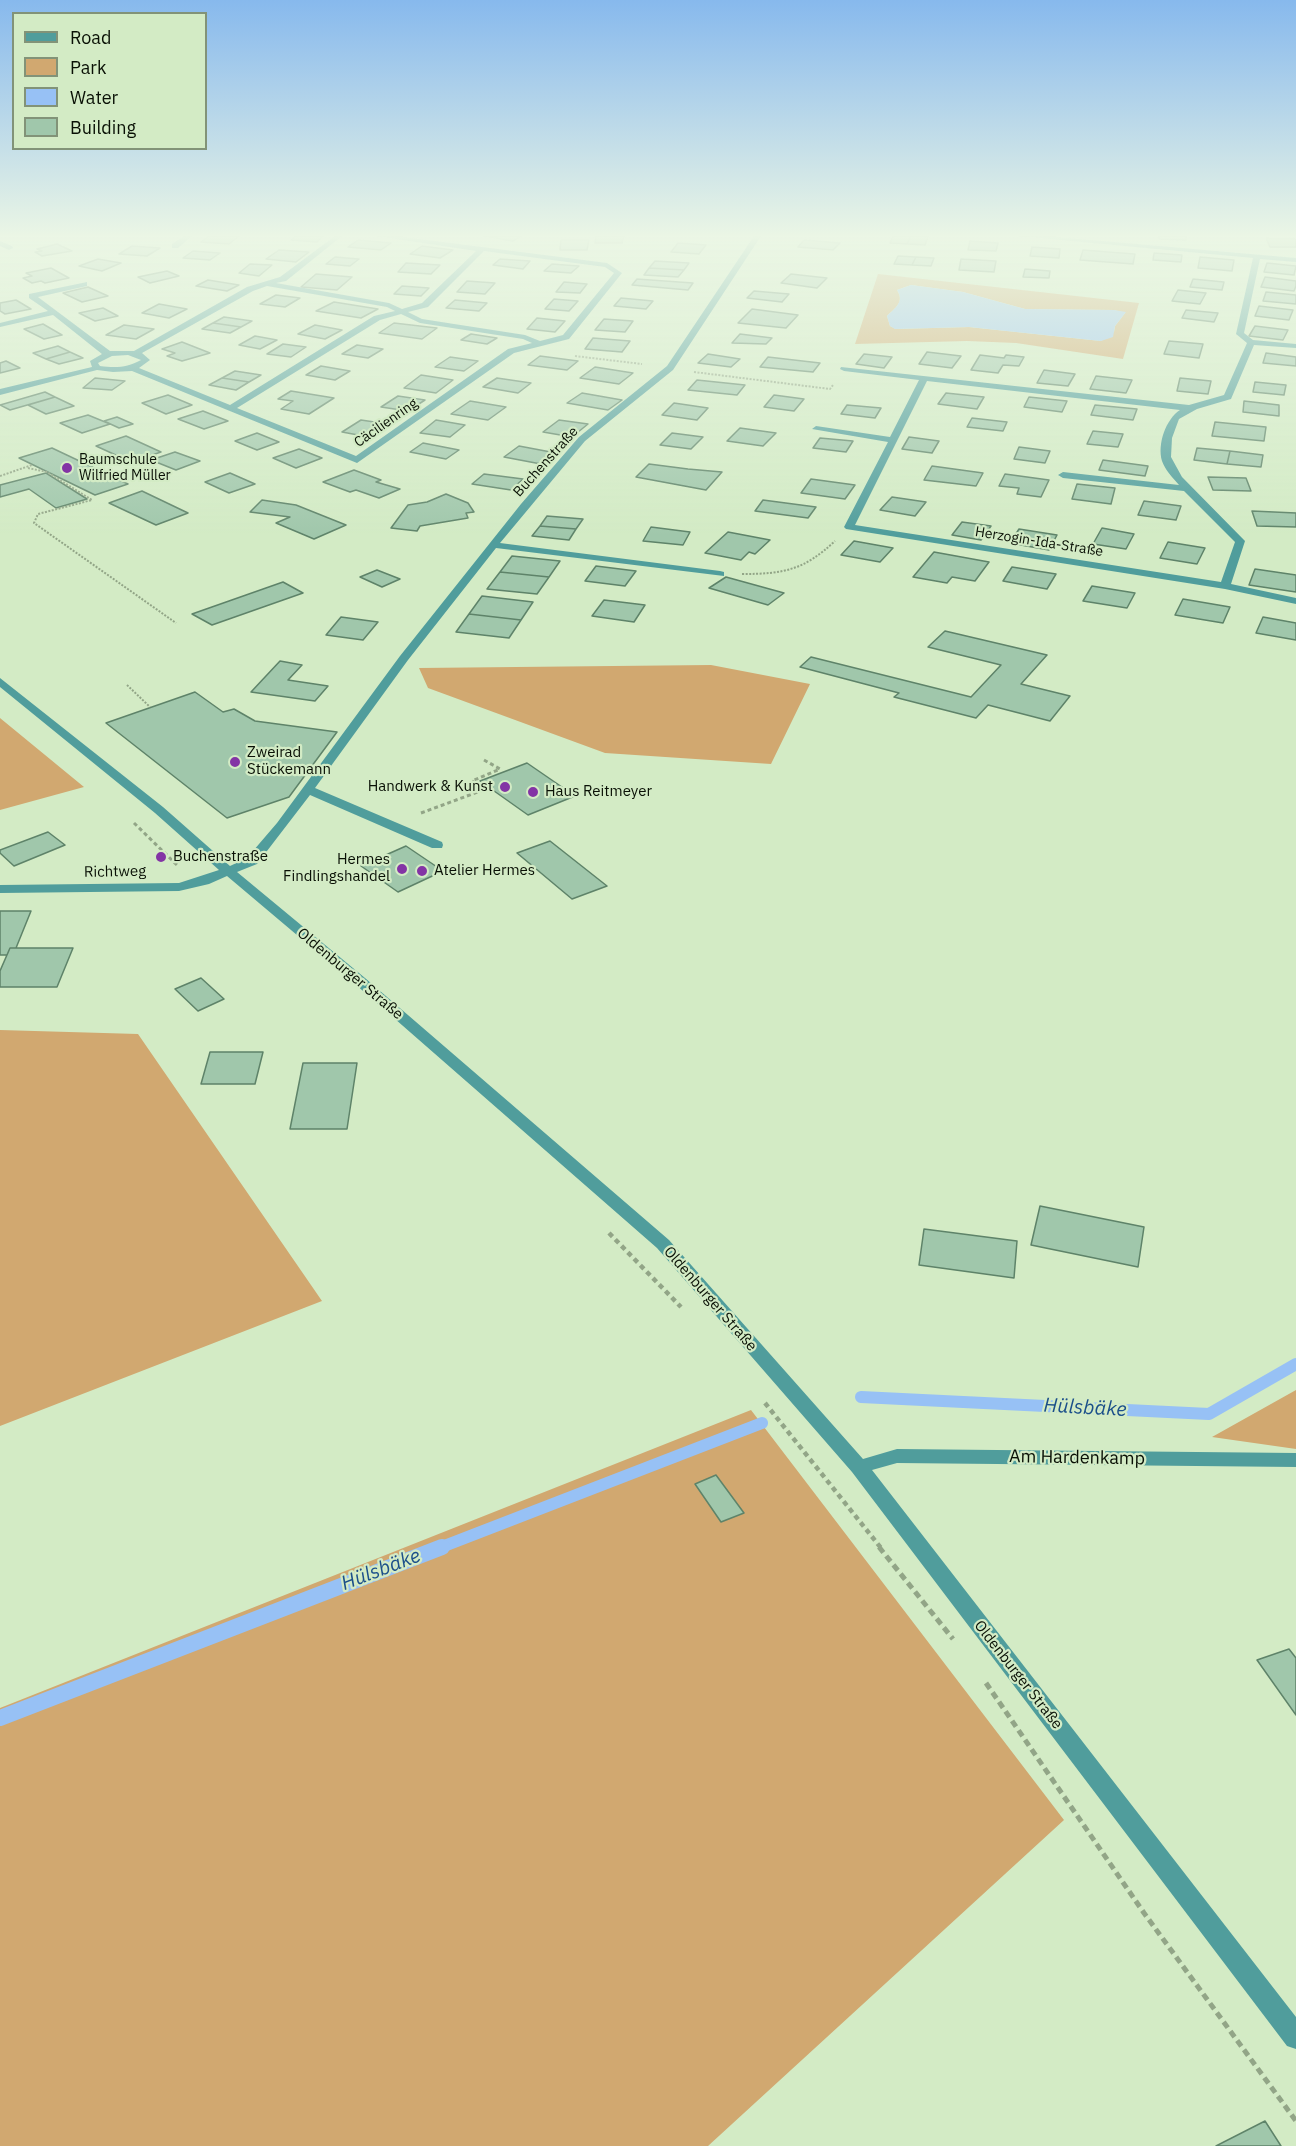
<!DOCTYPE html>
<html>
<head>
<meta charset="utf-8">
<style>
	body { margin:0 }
	#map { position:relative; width:1296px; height:2146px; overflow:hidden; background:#d3ebc5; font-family:"IBM Plex Sans",sans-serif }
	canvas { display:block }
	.legend { position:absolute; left:12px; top:12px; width:195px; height:138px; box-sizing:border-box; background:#d3ebc5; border:2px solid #829378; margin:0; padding:8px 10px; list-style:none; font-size:18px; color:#091005 }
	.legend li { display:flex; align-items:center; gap:12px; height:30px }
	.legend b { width:30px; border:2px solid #829378 }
</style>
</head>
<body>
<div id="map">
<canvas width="1296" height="2146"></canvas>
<ul class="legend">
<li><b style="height:8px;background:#509d9c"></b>Road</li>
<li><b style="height:16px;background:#d1a870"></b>Park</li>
<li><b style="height:16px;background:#97c1f5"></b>Water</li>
<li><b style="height:16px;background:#a0c7ab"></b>Building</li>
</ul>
</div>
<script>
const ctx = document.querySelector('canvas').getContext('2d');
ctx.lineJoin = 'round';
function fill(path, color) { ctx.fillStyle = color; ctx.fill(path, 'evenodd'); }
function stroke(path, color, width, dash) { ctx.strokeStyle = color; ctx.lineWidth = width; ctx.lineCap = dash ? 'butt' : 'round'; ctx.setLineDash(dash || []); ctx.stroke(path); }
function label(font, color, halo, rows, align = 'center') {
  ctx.font = font + ' "IBM Plex Sans",sans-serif'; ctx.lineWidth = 4.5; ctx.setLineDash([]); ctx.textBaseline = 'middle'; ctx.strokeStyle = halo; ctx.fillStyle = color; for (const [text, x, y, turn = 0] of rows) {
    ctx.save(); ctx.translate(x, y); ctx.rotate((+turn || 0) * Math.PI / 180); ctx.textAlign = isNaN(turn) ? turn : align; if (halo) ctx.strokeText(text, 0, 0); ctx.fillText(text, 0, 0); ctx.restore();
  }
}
fill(new Path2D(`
	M878,274L1139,303L1123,359L1016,343L967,341L855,344ZM911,285L963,292L1025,309L1114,310L1125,313L1115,326L1114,332L1101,341L969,327L896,329L890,326L887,316C895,308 905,302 897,290Z
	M711,665L810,684L771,764L605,753L428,688L419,668Z
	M0,718L84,787L0,810Z
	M0,1030L138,1034L322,1301L0,1426Z
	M1296,1390V1449L1212,1437Z
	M751,1410L1064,1820L708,2146H0V1708Z`), '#d1a870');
fill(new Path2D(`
	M911,285L963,292L1025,309L1114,310L1126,312L1115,326L1113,337L1101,341L969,327L895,329L890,326L887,316C895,308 905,302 897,290Z`), '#97c1f5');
stroke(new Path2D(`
	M861,1397L1209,1414L1296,1364
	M439,1548L762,1423`), '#97c1f5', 12);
stroke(new Path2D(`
	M0,1718L442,1547`), '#97c1f5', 16);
const building = new Path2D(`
	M209,236H239L229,244L201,242Z
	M296,236H323L317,242L291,240Z
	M484,236H521L513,241Z
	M596,236H624L622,243H595Z
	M893,236H911L907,244L890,243Z
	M911,236H919L928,237L925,245L907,244Z
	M1159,236H1186V240L1159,239Z
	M1266,238L1296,239V247H1270Z
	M358,240L391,243L381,250L348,247Z
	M561,240H589L587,250H560Z
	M804,240L840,243L833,250L798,247Z
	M970,241L998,243L996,251L968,250Z
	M678,243L706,245L699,254L671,252Z
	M57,244L72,251L42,256L35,252L42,251L37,249Z
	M132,246L160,248L147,256L119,254Z
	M422,246L453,250L440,258L410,254Z
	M1032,247L1060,249L1059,258L1030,256Z
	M279,250L309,252L296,262L266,259Z
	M1083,250L1135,254L1133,264L1080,260Z
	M193,251L220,253L210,260L183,258Z
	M1154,253L1182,255L1181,262L1153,260Z
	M898,256L916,257L912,265L894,264Z
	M335,257L359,259L350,266L326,264Z
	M916,257L934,258L931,266L912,265Z
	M1200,257L1234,260L1232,271L1198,268Z
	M98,259L121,263L102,271L79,266Z
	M500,259L530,261L523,269L493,265Z
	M961,259L996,261L994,272L959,270Z
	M655,261L689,263L684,270L649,268Z
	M406,263L440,265L431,274L398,272Z
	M1267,263L1296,266L1294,275L1264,272Z
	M250,264L272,265L259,276L239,273Z
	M552,264L579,266L571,273L544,271Z
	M51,268L69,278L45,283L41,281L32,283L23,278L32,276L26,273Z
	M649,268L684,270L678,277L644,275Z
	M1025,269L1050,271L1049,278L1023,277Z
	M167,271L179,276L150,283L138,277Z
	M316,274L352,277L337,290L301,287Z
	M791,274L827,278L817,288L781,283Z
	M1265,277L1296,281V286L1294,291L1261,287Z
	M637,279L693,283L688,290L632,285Z
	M1193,279L1224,282L1222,290L1190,287Z
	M208,280L239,285L227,291L196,286Z
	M467,281L495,283L485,294L457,292Z
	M564,282L587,284L580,293L556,292Z
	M402,286L429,288L421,296L394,294Z
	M88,287L108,296L82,302L63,293Z
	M1178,290L1206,293L1200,304L1172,301Z
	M754,291L789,294L782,302L747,298Z
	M1266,292L1296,295V304L1263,301Z
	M276,295L300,298L285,307L260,304Z
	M621,298L653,301L646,309L614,306Z
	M554,299L578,301L569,311L545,309Z
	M16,300L31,309L5,314L0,311V303Z
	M455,300L487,303L479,311L446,308Z
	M334,302L378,309L361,318L316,311Z
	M159,304L187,309L169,318L142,313Z
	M1259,306L1293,310L1289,320L1255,316Z
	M103,308L118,316L95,321L79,313Z
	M752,309L798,315L786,328L738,323Z
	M1186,310L1218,313L1214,322L1182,318Z
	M224,317L252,321L241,327L213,323Z
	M537,318L565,321L555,332L527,329Z
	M604,319L633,321L625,332L595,330Z
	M213,323L241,327L230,333L202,329Z
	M394,323L437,328L422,339L379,333Z
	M43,324L62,335L44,339L24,329Z
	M124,325L154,329L136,339L106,335Z
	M315,325L342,330L325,339L298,334Z
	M1255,326L1288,330L1283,340L1249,336Z
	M471,334L497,338L487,344L461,340Z
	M740,334L772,338L766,344L732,343Z
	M255,336L277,340L260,349L239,345Z
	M593,338L630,341L622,352L585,349Z
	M1169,341L1203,344L1199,358L1164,354Z
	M182,342L210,353L182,361L167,356L175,353L162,349Z
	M283,344L306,347L291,357L267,354Z
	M357,345L383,349L368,358L342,354Z
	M58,346L70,352L46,359L33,353Z
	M70,352L83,358L59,364L46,359Z
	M927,352L961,356L952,368L919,364Z
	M1266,353L1296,357V366L1263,363Z
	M708,354L740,359L731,367L698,363Z
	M864,354L892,357L884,368L856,364Z
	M980,355L1004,358L1006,355L1024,357L1019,366L1003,365L998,373L971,370Z
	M540,356L578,361L567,370L528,365Z
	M450,357L478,361L464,371L435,367Z
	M768,357L820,363L813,372L760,367Z
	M6,361L20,368L0,373V363Z
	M321,366L350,371L335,380L306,375Z
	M595,367L633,373L619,384L580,378Z
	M1044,370L1075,374L1068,386L1037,383Z
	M235,371L261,375L249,382L222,378Z
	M421,375L453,380L436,393L404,388Z
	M1096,376L1132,380L1126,393L1090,389Z
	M95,378L125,381L112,390L83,388Z
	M222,378L249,382L236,390L209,385Z
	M497,378L531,383L518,393L483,387Z
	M1180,378L1211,381L1208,394L1177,391Z
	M697,380L745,385L737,395L688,390Z
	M1255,382L1286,385L1284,395L1253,392Z
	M291,391L334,398L309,414L281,409L293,401L278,399Z
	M45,392L55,397L10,410L0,405Z
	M582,393L622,400L608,410L567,403Z
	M946,393L984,397L977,409L938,404Z
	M168,395L192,405L166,414L142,403Z
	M774,395L804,399L794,411L764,407Z
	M398,396L425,400L408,411L381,407Z
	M55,397L74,406L46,414L28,405Z
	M1029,397L1067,401L1062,412L1024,407Z
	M470,401L506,407L488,420L451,414Z
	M1244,401L1279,405V416L1243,412Z
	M674,403L708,408L697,420L662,415Z
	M847,405L881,408L875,418L841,414Z
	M1095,405L1137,409L1133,420L1091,415Z
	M203,411L228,421L204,429L178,419Z
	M88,415L110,424L82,433L60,423Z
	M117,417L133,424L119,428L104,421Z
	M972,418L1007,422L1003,431L967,427Z
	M361,420L388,424L369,437L342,432Z
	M436,420L465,425L450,437L420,433Z
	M559,420L588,424L572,437L543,432Z
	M1215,422L1266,427L1264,441L1212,436Z
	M740,428L776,433L763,446L727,441Z
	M1093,431L1123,434L1118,447L1087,444Z
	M257,433L279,442L257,450L235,441Z
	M672,433L703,437L691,449L660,445Z
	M126,436L161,452L131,462L96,446Z
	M909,437L939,441L932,453L902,449Z
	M820,438L853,441L846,452L813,448Z
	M423,443L459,450L446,459L410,452Z
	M519,446L556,453L541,464L504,457Z
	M1019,447L1050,451L1045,463L1014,459Z
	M52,448L128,484L95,495L19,458Z
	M1197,448L1230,451L1227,464L1194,460Z
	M299,449L322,458L296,468L273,458Z
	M1230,451L1263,455L1261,467L1227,464Z
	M175,452L200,461L176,470L151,460Z
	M1103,460L1148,466L1145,476L1099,470Z
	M649,464L688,469L722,472L706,490L636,477Z
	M932,466L983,473L976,486L924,480Z
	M354,470L381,480L376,482L400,489L379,498L356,490L350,492L323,482Z
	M46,473L87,499L56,508L29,489L0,497V485Z
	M230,473L255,484L229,493L205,482Z
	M484,474L523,479L511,490L472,484Z
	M1005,474L1049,480L1041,497L1017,494L1019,488L999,486Z
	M1208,477L1246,478L1251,491L1213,490Z
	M811,479L855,485L845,499L801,493Z
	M1077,484L1115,488L1111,504L1072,499Z
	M142,491L188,513L156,525L109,503Z
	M446,494L468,503L474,512L466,513L468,518L420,526L417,531L391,528L408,505L427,502Z
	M892,497L926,502L915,516L880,510Z
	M262,500L296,505L346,525L314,539L276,523L290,517L250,512Z
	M763,500L816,507L808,518L755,511Z
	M1144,501L1181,506L1176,520L1138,515Z
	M1252,511L1296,513V527L1257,526Z
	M547,516L583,519L576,529L540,526Z
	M962,522L991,526L981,540L952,535Z
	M540,526L576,529L569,540L532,536Z
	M651,527L690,532L683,545L643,541Z
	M1102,528L1134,534L1126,549L1093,544Z
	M1019,529L1057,535L1049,550L1010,543Z
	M728,532L770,540L755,554L749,552L741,560L705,553Z
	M854,541L893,548L880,562L841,555Z
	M1168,542L1205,548L1197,564L1160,558Z
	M934,552L989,562L975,581L952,577L947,583L913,577Z
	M512,556L560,561L549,577L500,572Z
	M596,566L636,571L625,586L585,581Z
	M1012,567L1056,574L1047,589L1003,581Z
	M1255,569L1296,575V592L1249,585Z
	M377,570L400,579L382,587L360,577Z
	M500,572L549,577L537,594L487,589Z
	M726,577L784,593L768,605L709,588Z
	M283,582L303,593L212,625L192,614Z
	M1092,586L1135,593L1127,608L1083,601Z
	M482,596L533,602L521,620L469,614Z
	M1183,599L1230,607L1223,623L1175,615Z
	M604,600L645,605L634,622L592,616Z
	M469,614L521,620L509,638L456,632Z
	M341,617L378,622L363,640L326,635Z
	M1263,617L1296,623V640L1256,633Z
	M945,631L1047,655L1021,684L1070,696L1050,721L988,705L976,718L894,697L899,693L800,667L811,657L971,697L1001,665L928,647Z
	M280,661L302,665L288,680L328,686L315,701L251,692Z
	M195,692L223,712L234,709L255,721L337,732L289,797L227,818L106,723Z
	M527,763L575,796L528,815L480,781Z
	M48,832L65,845L14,866L0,853V850Z
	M550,841L607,886L572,899L517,853Z
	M406,846L443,871L398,892L361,866Z
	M0,911H31L16,948H10L7,955H0Z
	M10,948H73L57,987H0V971Z
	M201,978L224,999L198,1011L175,989Z
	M210,1052H263L255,1084H201Z
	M303,1063H357L347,1129H290Z
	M1040,1206L1144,1227L1138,1267L1031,1245Z
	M924,1229L1017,1241L1014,1278L919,1265Z
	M716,1475L744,1513L721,1522L695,1484Z
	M1289,1649L1296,1658V1715L1257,1660Z
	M1265,2121L1281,2146H1216Z`);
fill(building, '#a0c7ab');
stroke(building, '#5e8369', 1.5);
stroke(new Path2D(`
	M575,356L642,364
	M694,372L830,389L833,385
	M28,468L47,472L92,500L38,514L34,523L176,623
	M0,476L32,465
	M742,574C784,574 804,570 835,541
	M127,685L150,707`), '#92a587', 2, [2, 1.5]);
stroke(new Path2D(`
	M484,760L500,769L472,781L486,789L491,788
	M421,813L486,789
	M134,823L178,866`), '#92a587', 3, [4, 3]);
stroke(new Path2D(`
	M609,1233L681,1307
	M765,1403L881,1548`), '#92a587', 4.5, [5, 4]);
stroke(new Path2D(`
	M879,1547L953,1639
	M986,1683L1144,1913L1296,2121`), '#92a587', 5, [7, 4.5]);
fill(new Path2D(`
	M184,236H192L178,248H172V244Z
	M335,236H342L286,281L276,283L389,303L402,309L422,303L476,251L376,236H396L607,263L622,273L569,339L514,353L357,463L132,371L113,372L97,370L0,395V389L92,367L90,361L102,354L53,315L0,327V323L48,311L29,298V294L87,282V286L38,297L110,351H134L247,287L280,277ZM484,251L605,267L614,273L563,335L540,341L525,335L422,319L408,312L428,307ZM267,286L387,307L395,311L374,316L230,405L139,368L150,360L142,353L253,291ZM401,314L420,323L523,339L532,343L508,349L356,456L237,408L380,320ZM128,355L141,360C127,368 115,368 100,366L98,363L112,356Z
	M754,236H761L673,370L585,441L500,543L720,571L724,572V576L496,548L408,660L315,788L442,842L443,845L442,848H432L310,795L257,864L237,872L365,978L669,1240L863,1459L897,1449L1296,1453V1467L897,1463L872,1470L1296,2017V2049L1287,2046L852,1472L657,1248L355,984L227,876L209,884L179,891L0,893V885L179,883L219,870L155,813L0,687V678L163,807L230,866L247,858L277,823L400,656L521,504L579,437L667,366Z
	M1018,236H1046L1296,258V262L1260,259L1244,333L1253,340L1296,344V348L1254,345L1231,399L1197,409L1179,419L1172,438L1171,457L1182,477L1245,541L1231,584L1296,598V604L1225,589L846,529L844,527L888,442L812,429L816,426L890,437L919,380L844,371L840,369L841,367L1189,405L1224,395L1247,343L1236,334L1253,258ZM927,381L1180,410C1166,419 1157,444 1162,461C1165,470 1173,478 1179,485L1063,472L1058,475L1063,478L1184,491L1235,542L1221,582L855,525Z
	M0,241L12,246L13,248L9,250L0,246Z`), '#509d9c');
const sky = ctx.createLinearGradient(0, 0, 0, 536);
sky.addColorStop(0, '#87b9ed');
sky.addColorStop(0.44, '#ebf6e5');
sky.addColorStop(1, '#ebf6e500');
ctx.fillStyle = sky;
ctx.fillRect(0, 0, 1296, 536);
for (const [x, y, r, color] of [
	[67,468,6,"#8334a5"],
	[235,762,6,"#8334a5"],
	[505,787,6,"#8334a5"],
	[533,792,6,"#8334a5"],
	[161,857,6,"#8334a5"],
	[402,869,6,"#8334a5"],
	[422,871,6,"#8334a5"]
]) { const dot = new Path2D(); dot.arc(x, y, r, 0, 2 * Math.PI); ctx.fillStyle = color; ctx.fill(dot); stroke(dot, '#d3ebc5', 2); }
label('14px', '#091005', '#d3ebc5', [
	["Cäcilienring",386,423,-35],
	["Buchenstraße",546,462,-48],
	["Herzogin-Ida-Straße",1039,542,9]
]);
label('14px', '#091005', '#d3ebc5', [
	["Baumschule",79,460],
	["Wilfried Müller",79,476]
], 'left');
label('15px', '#091005', '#d3ebc5', [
	["Zweirad",247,753],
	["Stückemann",247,770],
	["Handwerk & Kunst",493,787,"right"],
	["Haus Reitmeyer",545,792],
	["Buchenstraße",173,857],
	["Hermes",390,860,"right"],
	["Findlingshandel",390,877,"right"],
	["Atelier Hermes",434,871]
], 'left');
label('15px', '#091005', '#d3ebc5', [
	["Richtweg",115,872,-1],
	["Oldenburger Straße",350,974,40],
	["Oldenburger Straße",710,1299,49],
	["Oldenburger Straße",1018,1675,52]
]);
label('18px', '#091005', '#d3ebc5', [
	["Am Hardenkamp",1077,1458,1]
]);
label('italic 20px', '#1b4f8a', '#d3ebc5', [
	["Hülsbäke",1085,1408,3],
	["Hülsbäke",381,1570,-21]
]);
</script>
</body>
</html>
